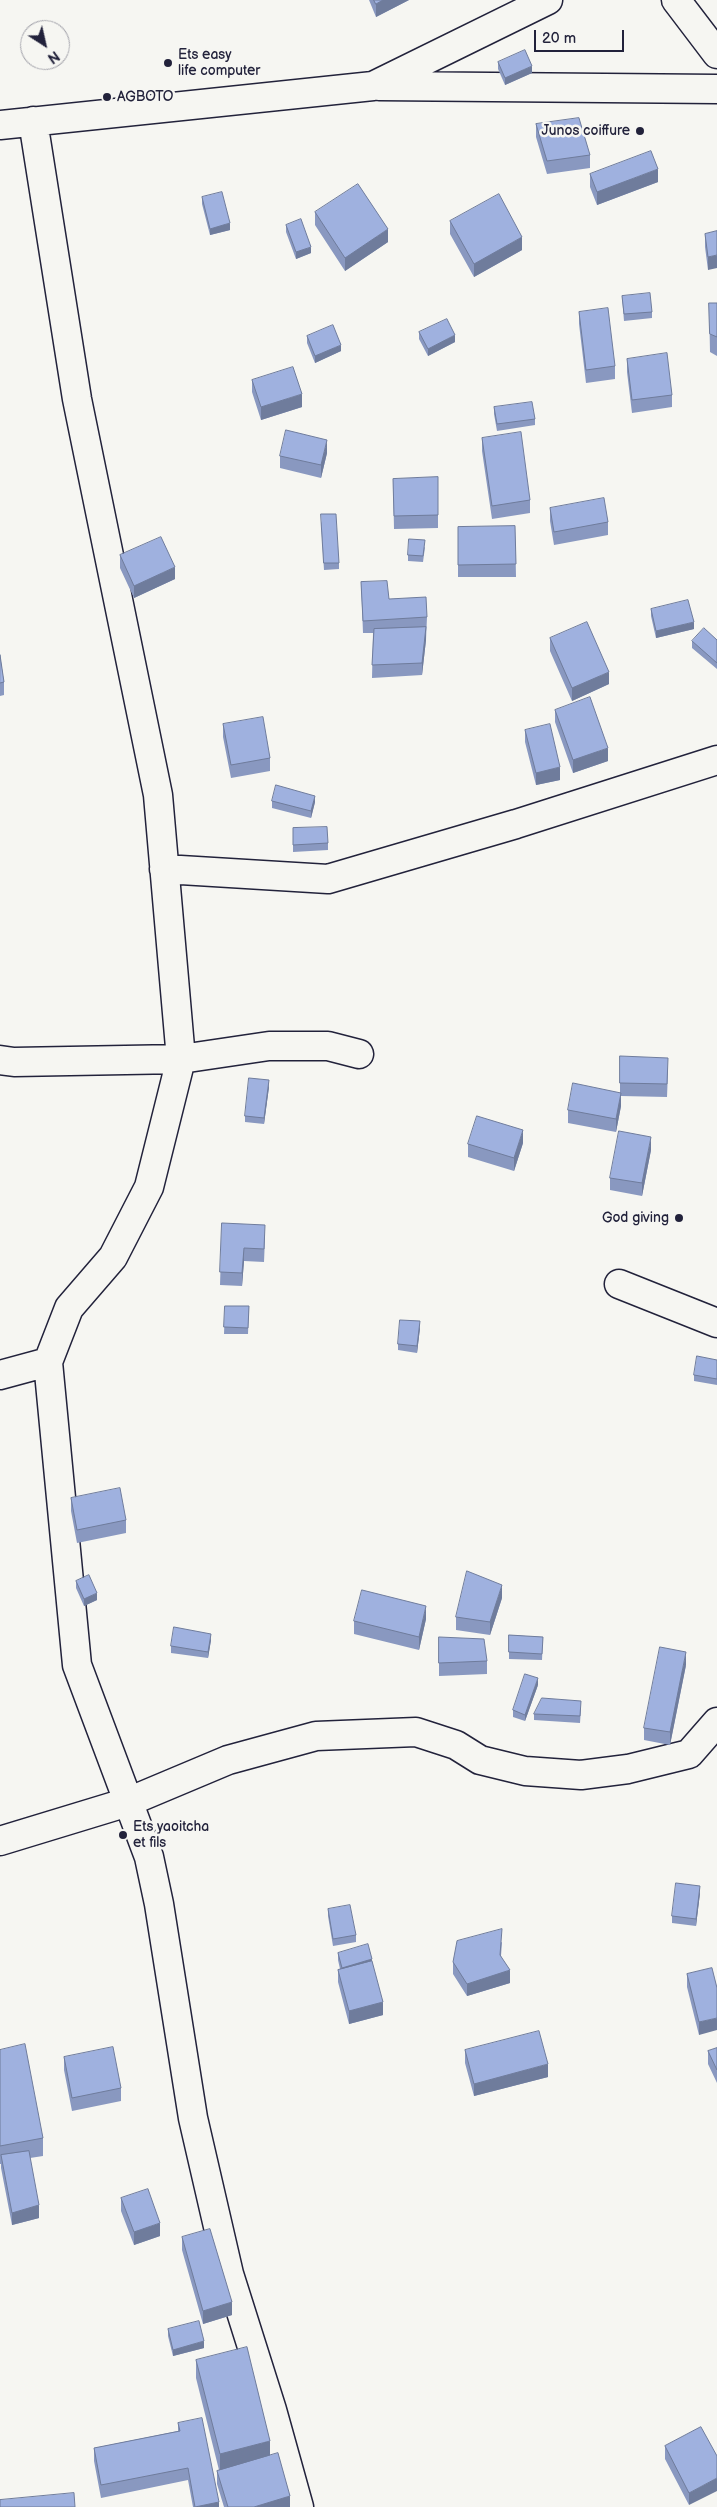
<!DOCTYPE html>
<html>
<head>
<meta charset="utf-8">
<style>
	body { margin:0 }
	#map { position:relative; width:717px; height:2507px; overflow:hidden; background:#f6f6f2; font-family:"Balsamiq Sans",sans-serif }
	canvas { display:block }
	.north { position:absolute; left:20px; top:20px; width:50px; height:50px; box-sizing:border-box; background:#f6f6f2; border:1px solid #a1a1a9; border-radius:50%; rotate:145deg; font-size:14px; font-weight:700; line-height:20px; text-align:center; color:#22223b }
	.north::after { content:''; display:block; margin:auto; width:18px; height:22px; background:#22223b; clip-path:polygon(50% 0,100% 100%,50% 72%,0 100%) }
	.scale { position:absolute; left:534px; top:30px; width:90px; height:22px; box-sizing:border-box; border:2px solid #22223b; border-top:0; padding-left:6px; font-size:15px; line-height:18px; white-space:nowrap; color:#22223b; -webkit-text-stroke:4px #f6f6f2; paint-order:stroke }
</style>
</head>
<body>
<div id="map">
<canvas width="717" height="2507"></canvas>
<div class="north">N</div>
<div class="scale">20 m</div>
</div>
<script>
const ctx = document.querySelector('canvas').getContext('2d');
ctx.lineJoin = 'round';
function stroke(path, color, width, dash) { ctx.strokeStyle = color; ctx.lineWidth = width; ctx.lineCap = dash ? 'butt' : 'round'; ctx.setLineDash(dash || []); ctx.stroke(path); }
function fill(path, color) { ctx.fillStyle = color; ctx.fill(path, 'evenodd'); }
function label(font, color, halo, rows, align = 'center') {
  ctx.font = font + ' "Balsamiq Sans",sans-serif'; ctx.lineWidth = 5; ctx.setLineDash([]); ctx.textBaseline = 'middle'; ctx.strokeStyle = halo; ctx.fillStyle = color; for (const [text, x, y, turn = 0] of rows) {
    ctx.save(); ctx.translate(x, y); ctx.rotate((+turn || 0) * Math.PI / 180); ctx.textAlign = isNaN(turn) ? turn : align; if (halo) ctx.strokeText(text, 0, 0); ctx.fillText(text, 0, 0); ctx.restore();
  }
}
const street = new Path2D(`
	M676,0L717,54
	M379,86L717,89
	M33,121L77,399L158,795L181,1059L149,1187L113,1257L69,1308L48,1362L77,1665L149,1857L159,1904L193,2118L229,2274L272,2410L299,2507
	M0,125L373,86L548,0
	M164,869L328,879L516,824L717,760
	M0,1060L14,1062L181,1059L269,1046H328L359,1054
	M619,1284L717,1323
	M0,1375L48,1362
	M0,1841L128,1802L228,1760L316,1736L416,1732L456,1745L480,1760L525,1771L581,1775L628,1769L689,1754L717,1722`);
stroke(street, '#22223b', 31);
stroke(street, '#f6f6f2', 28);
fill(new Path2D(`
	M369,0H409L376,17Z
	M498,62L532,73L505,85L498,69Z
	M536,124L590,155V168L547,174L536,137Z
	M590,174L658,182L597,205L590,187Z
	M202,197L230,230L210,235L202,204Z
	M315,212L388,242L345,271L315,225Z
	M450,221L522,250L474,277L450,234Z
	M286,225L311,253L296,259L286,232Z
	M717,231L708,270L705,247V234Z
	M622,296L652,312V318L624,321Z
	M709,303H717V356L710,352Z
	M579,312L615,366V379L586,383L579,324Z
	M419,332L455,342L428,356L419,339Z
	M307,336L341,351L315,363L307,343Z
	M627,359L672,395V407L632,413L627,372Z
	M252,380L302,407L261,420L252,392Z
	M494,407L535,419V425L497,431L494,414Z
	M482,438L530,500V513L492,519L482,451Z
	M327,453L321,478L280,468V456Z
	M438,477V528L394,529L393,479Z
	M550,508L608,522V535L554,545L550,521Z
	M321,521L339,563V569L324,570Z
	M515,526L516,577H458V527Z
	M425,547L423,562L408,561V555Z
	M120,555L175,579L134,598L120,568Z
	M361,582L389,599L427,617L426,640L422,675L372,678L373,633H363Z
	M651,609L694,629L656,638L651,616Z
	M550,638L609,684L572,701L550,651Z
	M717,640V669L692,648V641Z
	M0,655L4,682V695L0,696Z
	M555,710L608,761L573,773L555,722Z
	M223,724L270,758V771L231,778L223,737Z
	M525,730L560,780L536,785L525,742Z
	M272,801L315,802L311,818L272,808Z
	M293,828L328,843V850L293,852Z
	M620,1056L668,1071L667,1097L621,1096V1106L616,1132L568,1123V1110L620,1093Z
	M269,1087L264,1124L245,1122V1116Z
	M523,1143L514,1171L468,1157V1144Z
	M651,1150L642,1196L610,1190V1178Z
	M222,1223L265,1238L264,1262L244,1261L242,1286L220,1285Z
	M225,1306H249L248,1334H224Z
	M420,1328L417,1353L398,1350V1344Z
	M717,1360V1385L694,1381V1375Z
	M71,1498L126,1520V1533L77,1543L71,1511Z
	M76,1581L97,1600L84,1606L76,1588Z
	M502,1598L490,1635L456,1630V1617Z
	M426,1619L419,1650L354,1634V1621Z
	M509,1635L543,1637L542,1660L509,1659Z
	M439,1637L487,1661V1674L439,1676Z
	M211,1640L208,1658L171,1653V1646Z
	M686,1665L670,1745L644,1740V1728Z
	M538,1685L525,1721L513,1717V1710Z
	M581,1708L580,1723L534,1720V1714Z
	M700,1893L696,1926L672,1923V1916Z
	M328,1909L356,1935V1942L333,1946L328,1916Z
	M502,1942L501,1956L510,1983L467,1996L453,1974V1962Z
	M338,1953L372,1961L383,2015L349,2024L338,1982V1970L340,1969L338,1960Z
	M712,1968L699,2035L687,1987V1974Z
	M717,2048V2083L708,2064V2051Z
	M0,2050L43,2138V2156L30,2158L39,2218L12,2225L1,2168V2164H0Z
	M465,2050L548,2077L474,2096L465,2063Z
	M64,2057L121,2088V2101L72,2111L64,2070Z
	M121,2198L160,2236L134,2245L121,2211Z
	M182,2237L232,2315L203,2324L182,2250Z
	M168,2329L204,2348L173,2356L168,2336Z
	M196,2360L270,2456L290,2507H224L217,2484V2471L219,2470L196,2378Z
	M178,2423L219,2507H193L188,2480L101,2498L94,2461V2448L178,2431Z
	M701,2427L689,2505L665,2459V2446Z`), '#8998c0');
fill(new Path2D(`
	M383,0H409L376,17V4Z
	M532,66V73L505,85V78Z
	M658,169V182L597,205V192Z
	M230,223V230L210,235V229Z
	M388,229V242L345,271V258Z
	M522,237V250L474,277V264Z
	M311,247V253L296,259V252Z
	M717,255V268L708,270V257Z
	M455,335V342L428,356V349Z
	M341,345V351L315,363V356Z
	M302,394V407L261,420V407Z
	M327,440V453L321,478V465Z
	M175,567V579L134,598V586Z
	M694,622V629L656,638V631Z
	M426,627V640L422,675V663Z
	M609,672V684L572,701V688Z
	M608,748V761L573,773V760Z
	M560,767V780L536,785V773Z
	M315,796V802L311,818V811Z
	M269,1080V1087L264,1124V1118Z
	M621,1093V1106L616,1132V1119Z
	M523,1130V1143L514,1171V1158Z
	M651,1137V1150L642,1196V1183Z
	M244,1248V1261L242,1286V1273Z
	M420,1321V1328L417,1353V1346Z
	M502,1585V1598L490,1635V1622Z
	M97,1593V1600L84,1606V1599Z
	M426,1606V1619L419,1650V1637Z
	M211,1634V1640L208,1658V1652Z
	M686,1652V1665L670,1745V1732Z
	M538,1678V1685L525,1721V1715Z
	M700,1886V1893L696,1926V1919Z
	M372,1959V1965L342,1974V1968Z
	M510,1970V1983L467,1996V1984Z
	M383,2002V2015L349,2024V2011Z
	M717,2018V2030L699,2035V2022Z
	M548,2064V2077L474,2096V2084Z
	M39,2205V2218L12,2225V2213Z
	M160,2223V2236L134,2245V2232Z
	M232,2302V2315L203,2324V2311Z
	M204,2341V2348L173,2356V2350Z
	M270,2441V2459L220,2472V2454Z
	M717,2478V2491L689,2505V2493Z
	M290,2496V2507H254Z
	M219,2502V2507H195Z`), '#6f7c9c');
const building = new Path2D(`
	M374,0H383L376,4Z
	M525,50L532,66L505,78L498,62Z
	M579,118L590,155L547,161L536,124Z
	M651,151L658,169L597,192L590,174Z
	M358,184L388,229L345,258L315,212Z
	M222,192L230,223L210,229L202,197Z
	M499,194L522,237L474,264L450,221Z
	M301,219L311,247L296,252L286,225Z
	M717,231V255L708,257L705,234Z
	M650,293L652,312L624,314L622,296Z
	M709,303H717V337L710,334Z
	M608,308L615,366L586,370L579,312Z
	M447,319L455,335L428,349L419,332Z
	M333,325L341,345L315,356L307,336Z
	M667,353L672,395L632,400L627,359Z
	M293,367L302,394L261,407L252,380Z
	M532,402L535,419L497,424L494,407Z
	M286,430L327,440L321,465L280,456Z
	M521,432L530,500L492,506L482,438Z
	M438,477V515L394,516L393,479Z
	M604,498L608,522L554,532L550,508Z
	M321,514H336L339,563H324Z
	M515,526L516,564L458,565V527Z
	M161,537L175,567L134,586L120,555Z
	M409,539L425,540L423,556L408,555Z
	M387,581L389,599L426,597L427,617L363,621L361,582Z
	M688,600L694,622L656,631L651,609Z
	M587,622L609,672L572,688L550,638Z
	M426,627L422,663L372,665L374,629Z
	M704,628L717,640V663L692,641Z
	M0,655L4,682L0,683Z
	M590,697L608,748L573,760L555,710Z
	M263,717L270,758L231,765L223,724Z
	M550,724L560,767L536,773L525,730Z
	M276,785L315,796L311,811L272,801Z
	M327,827L328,843L293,845V828Z
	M620,1056L668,1058L667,1084L620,1083Z
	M249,1078L269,1080L264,1118L245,1116Z
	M573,1083L621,1093L616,1119L568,1110Z
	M477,1116L523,1130L514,1158L468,1144Z
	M619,1131L651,1137L642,1183L610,1178Z
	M222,1223L265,1225L264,1249L244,1248L242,1273L220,1272Z
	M225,1306H249L248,1328L224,1327Z
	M400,1320L420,1321L417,1346L398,1344Z
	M697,1356L717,1360V1379L694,1375Z
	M120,1488L126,1520L77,1530L71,1498Z
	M467,1571L502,1585L490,1622L456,1617Z
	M89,1575L97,1593L84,1599L76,1581Z
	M362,1590L426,1606L419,1637L354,1621Z
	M174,1627L211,1634L208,1652L171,1646Z
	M509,1635L543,1637L542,1654L509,1652Z
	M439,1637L484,1639L487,1661L439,1663Z
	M660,1647L686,1652L670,1732L644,1728Z
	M525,1674L538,1678L525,1715L513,1710Z
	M542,1698L581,1701L580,1716L534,1714Z
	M676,1883L700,1886L696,1919L672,1916Z
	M350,1905L356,1935L333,1939L328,1909Z
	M502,1929L500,1955L510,1970L467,1984L453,1962L457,1941Z
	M368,1944L372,1959L342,1968L338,1953Z
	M372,1961L383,2002L349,2011L338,1970Z
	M712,1968L717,1988V2018L699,2022L687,1974Z
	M539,2031L548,2064L474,2084L465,2050Z
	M25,2044L43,2138L0,2146V2050Z
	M113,2047L121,2088L72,2098L64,2057Z
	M717,2048V2070L708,2051Z
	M29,2151L39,2205L12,2213L1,2155Z
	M148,2189L160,2223L134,2232L121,2198Z
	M210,2229L232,2302L203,2311L182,2237Z
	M199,2321L204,2341L173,2350L168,2329Z
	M247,2347L270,2441L220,2454L196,2360Z
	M202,2418L219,2502L195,2507L188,2468L101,2485L94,2448L180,2431L178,2423Z
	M701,2427L717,2456V2478L689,2493L665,2446Z
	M278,2453L290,2496L254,2507H228L217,2471Z
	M74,2493L75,2507H0V2500Z`);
fill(building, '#9fb1df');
stroke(building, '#6f7c9c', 1);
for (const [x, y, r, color] of [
	[168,63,5,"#22223b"],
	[107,97,5,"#22223b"],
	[640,131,5,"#22223b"],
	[679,1218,5,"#22223b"],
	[123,1835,5,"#22223b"]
]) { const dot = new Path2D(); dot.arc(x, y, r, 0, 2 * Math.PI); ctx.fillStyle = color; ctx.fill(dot); stroke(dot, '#f6f6f2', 2); }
label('14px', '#22223b', '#f6f6f2', [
	["Ets easy",178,55],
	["life computer",178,71],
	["AGBOTO",117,97],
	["Junos coiffure",630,131,"right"],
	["God giving",669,1218,"right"],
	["Ets yaoitcha",133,1827],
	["et fils",133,1843]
], 'left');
</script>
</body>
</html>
